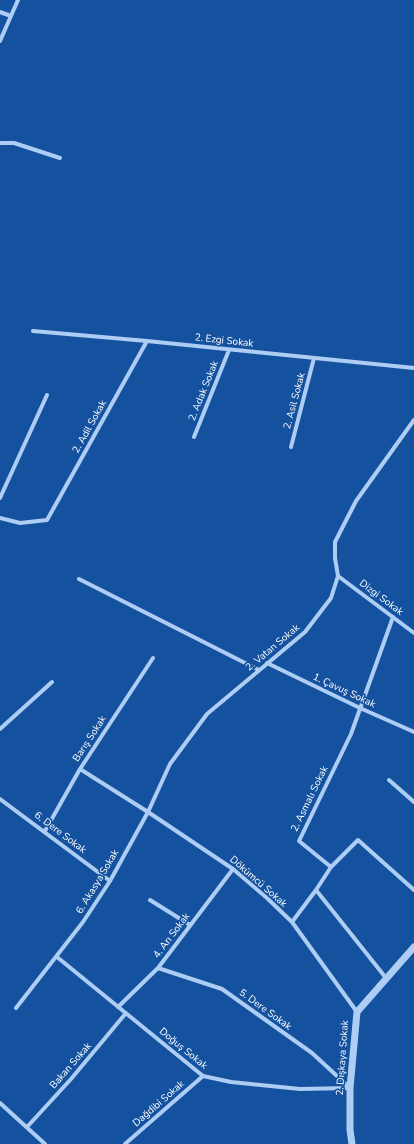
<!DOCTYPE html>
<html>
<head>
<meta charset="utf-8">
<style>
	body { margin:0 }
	canvas { display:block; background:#14529f }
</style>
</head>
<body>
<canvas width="414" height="1144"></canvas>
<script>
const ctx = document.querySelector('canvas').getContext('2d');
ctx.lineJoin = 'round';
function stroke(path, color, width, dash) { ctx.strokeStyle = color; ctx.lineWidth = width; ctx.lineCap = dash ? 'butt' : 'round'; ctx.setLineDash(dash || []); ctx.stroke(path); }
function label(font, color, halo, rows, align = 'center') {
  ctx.font = font + ' "Nunito Sans",sans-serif'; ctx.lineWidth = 3.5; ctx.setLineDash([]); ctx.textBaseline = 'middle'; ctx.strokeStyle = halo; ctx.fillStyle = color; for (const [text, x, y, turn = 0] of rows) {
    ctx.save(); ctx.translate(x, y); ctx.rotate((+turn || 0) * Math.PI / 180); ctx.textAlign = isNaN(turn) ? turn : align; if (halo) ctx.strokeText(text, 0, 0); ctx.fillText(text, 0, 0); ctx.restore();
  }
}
stroke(new Path2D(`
	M0,12L11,16
	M0,41L18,0
	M0,143H14L60,158
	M33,331L147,341L414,368
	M194,437L229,350
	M291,447L314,358
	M0,498L47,395
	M0,518L20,523L47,520L147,341
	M338,576L414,633
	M79,579L259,670
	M267,663L360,708L414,732
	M0,729L52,682
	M80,769L148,812L233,869L267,898L292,922L357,1012
	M389,780L414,802
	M0,799L110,881
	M45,831L80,769L153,658
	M331,867L358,840L414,890
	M150,900L190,925
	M292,922L316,890
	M57,957L203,1076L231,1082L300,1089L350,1088
	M158,968L222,989L312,1053L350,1088
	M386,978L316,890L331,867L299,841L351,734L393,617
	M118,1007L158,968L233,869
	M16,1008L83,922L110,881L148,812L170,764L207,714L305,632L331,598L338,576L335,558V542L356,501L414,420
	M0,1103L45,1144
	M27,1127L71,1079L126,1013
	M125,1144L203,1076`), '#adcdf4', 4);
stroke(new Path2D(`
	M352,1144L350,1130V1088L357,1012L414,947`), '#adcdf4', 7);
label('10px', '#fff', '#14529f', [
	["2. Ezgi Sokak",224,341,6],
	["2. Adak Sokak",204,391,-68],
	["2. Asil Sokak",295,401,-75],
	["2. Adil Sokak",90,427,-61],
	["Dizgi Sokak",381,598,37],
	["2. Vatan Sokak",273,648,-40],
	["1. Çavuş Sokak",344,691,25],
	["Barış Sokak",90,739,-57],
	["2. Asmalı Sokak",310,799,-64],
	["6. Dere Sokak",60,833,37],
	["6. Akasya Sokak",98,882,-59],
	["Dökümcü Sokak",258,882,41],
	["4. Arı Sokak",172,936,-53],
	["5. Dere Sokak",265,1010,36],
	["Doğuş Sokak",183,1049,39],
	["2. Dışkaya Sokak",343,1058,-86],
	["Bakan Sokak",71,1066,-49],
	["Dağdibi Sokak",159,1104,-41]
]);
</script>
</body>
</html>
